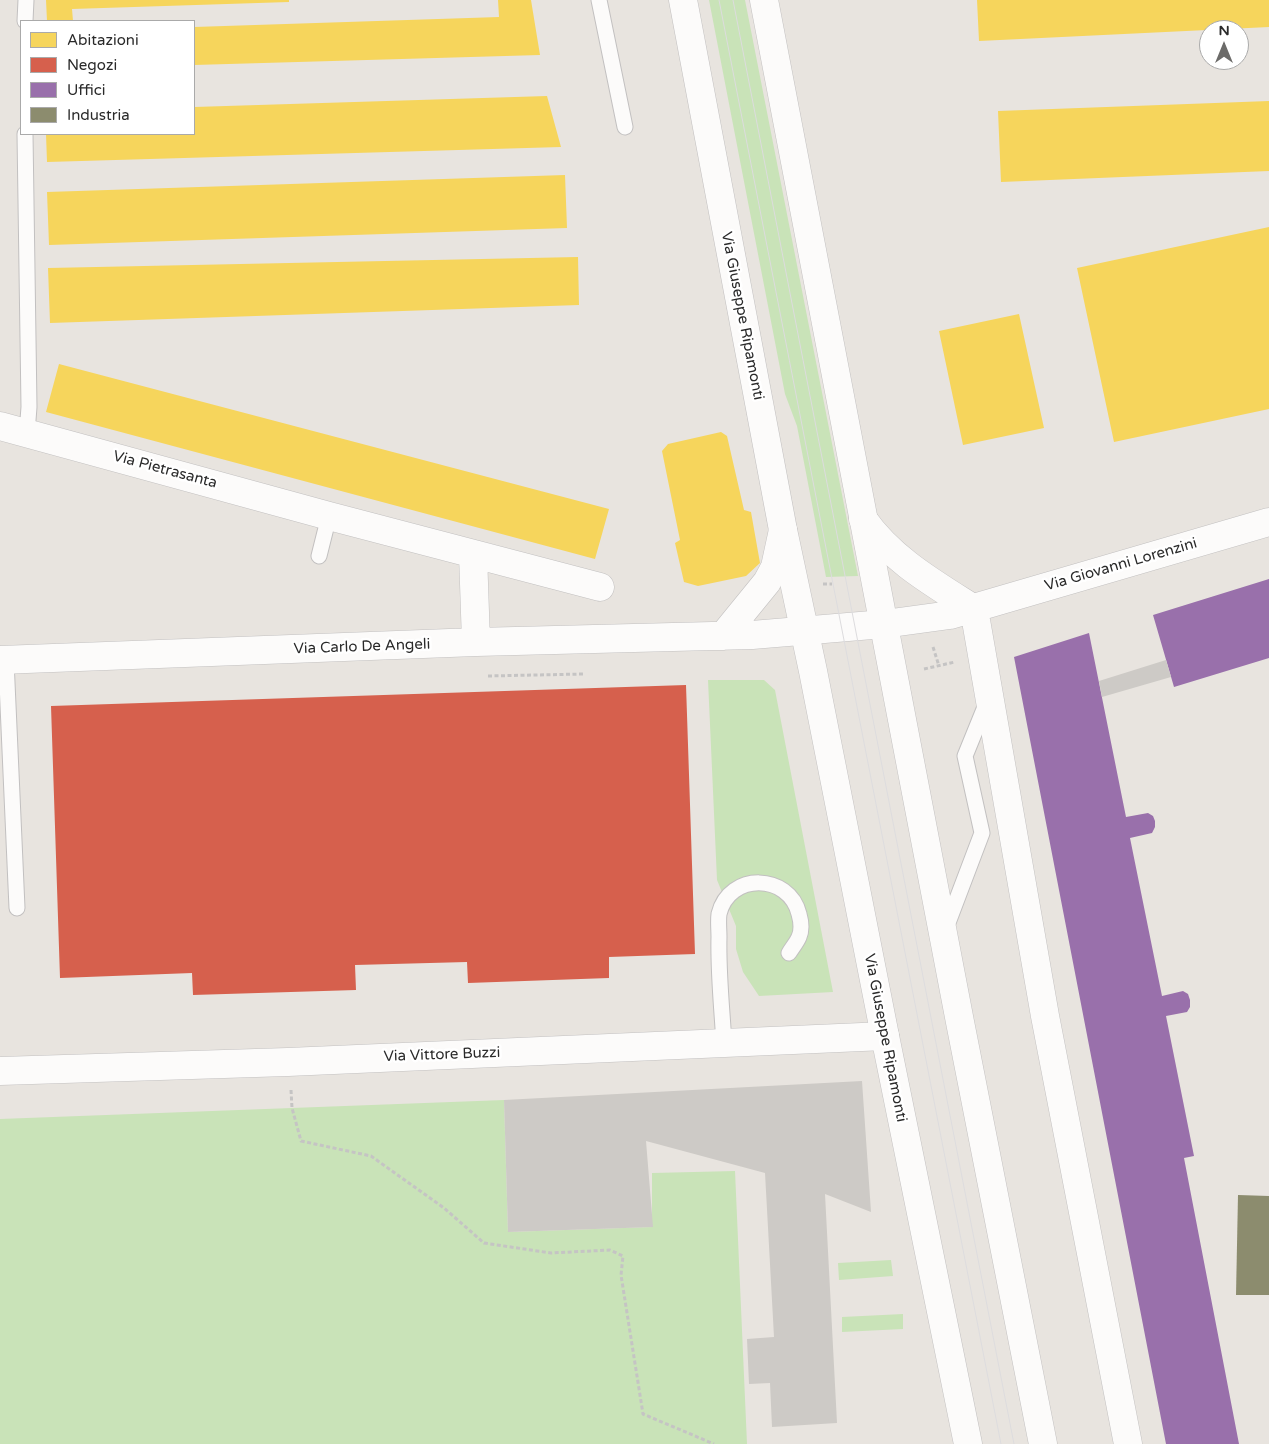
<!DOCTYPE html>
<html>
<head>
<meta charset="utf-8">
<style>
  body { margin:0 }
  #map { position:relative; width:1269px; height:1444px; overflow:hidden; background:#e8e4df; font-family:"Varela Round",sans-serif }
  canvas { display:block }
  .legend { position:absolute; left:20px; top:20px; width:175px; height:115px; box-sizing:border-box; background:#fff; border:1px solid #aaa; margin:0; padding:6px 9px; list-style:none; font-size:15px; color:#2a2a2a }
  .legend li { display:flex; align-items:center; gap:10px; height:25px }
  .legend b { width:25px; border:1px solid #aaa }
  .north { position:absolute; left:1199px; top:20px; width:50px; height:50px; box-sizing:border-box; background:#fff; border:1px solid #aaa; border-radius:50%; rotate:0deg; font-size:14px; font-weight:700; line-height:20px; text-align:center; color:#2a2a2a }
  .north::after { content:''; display:block; margin:auto; width:18px; height:22px; background:#6c6b69; clip-path:polygon(50% 0,100% 100%,50% 72%,0 100%) }
</style>
</head>
<body>
<div id="map">
<canvas width="1269" height="1444"></canvas>
<ul class="legend">
<li><b style="height:14px;background:#f6d55c"></b>Abitazioni</li>
<li><b style="height:14px;background:#d6604d"></b>Negozi</li>
<li><b style="height:14px;background:#9970ab"></b>Uffici</li>
<li><b style="height:14px;background:#8c8c6e"></b>Industria</li>
</ul>
<div class="north">N</div>
</div>
<script>
const c = document.querySelector('canvas').getContext('2d');
c.lineJoin = 'round';
function fill(path, color) {
  c.fillStyle = color;
  c.fill(path, 'evenodd');
}
function stroke(path, color, width, dash) {
  c.strokeStyle = color;
  c.lineWidth = width;
  c.lineCap = dash ? 'butt' : 'round';
  c.setLineDash(dash || []);
  c.stroke(path);
}
function label(font, color, halo, rows, align = 'center') {
  c.font = font + ' "Varela Round",sans-serif';
  c.lineWidth = 5;
  c.setLineDash([]);
  c.textBaseline = 'middle';
  c.strokeStyle = halo;
  c.fillStyle = color;
  for (const [text, x, y, turn = 0] of rows) {
    c.save();
    c.translate(x, y);
    c.rotate((+turn || 0) * Math.PI / 180);
    c.textAlign = isNaN(turn) ? turn : align;
    if (halo) c.strokeText(text, 0, 0);
    c.fillText(text, 0, 0);
    c.restore();
  }
}
fill(new Path2D(`
  M709,0H745L858,576L826,577L797,426L785,394Z
  M708,680H764L775,690L833,992L759,996L743,972L736,949V926L717,880Z
  M504,1100L508,1232L652,1227V1173L735,1171L747,1444H0V1119Z
  M891,1260L893,1276L839,1280L838,1263Z
  M903,1314V1329L842,1332V1317Z`), '#c9e3b8');
fill(new Path2D(`
  M46,0H289V2L72,9L73,21H47Z
  M498,0H531L540,55L194,65V27L499,17Z
  M977,0H1269V27L979,41Z
  M547,96L561,147L47,162L46,134H194V107Z
  M1269,101V171L1001,182L998,111Z
  M565,175L567,228L49,245L47,192Z
  M1269,227V409L1114,442L1077,268Z
  M578,257L579,305L50,323L48,268Z
  M1019,314L1044,428L963,445L939,331Z
  M59,364L609,509L595,559L46,412Z
  M721,432L727,436L744,510L751,512L760,563L746,576L698,586L684,582L675,543L680,540L662,451L668,444Z`), '#f6d55c');
fill(new Path2D(`
  M686,685L695,954L609,957V978L468,983L467,962L355,965L356,990L193,995L192,973L60,978L51,706Z`), '#d6604d');
fill(new Path2D(`
  M1269,579V658L1174,687L1153,615Z
  M1089,633L1126,817L1148,813L1153,816L1155,821V827L1152,833L1130,838L1162,996L1183,991L1188,994L1190,1000V1007L1187,1012L1166,1016L1194,1156L1184,1158L1239,1444H1166L1014,657Z`), '#9970ab');
fill(new Path2D(`
  M1238,1195L1269,1196V1295H1236Z`), '#8c8c6e');
fill(new Path2D(`
  M1166,660L1171,677L1102,697L1099,681Z
  M862,1081L871,1212L825,1194L837,1423L772,1427L770,1383L749,1384L747,1339L774,1337L765,1173L646,1141L653,1227L508,1232L504,1100Z`), '#cdcac6');
const lane = new Path2D(`
  M599,0L625,127
  M25,21L26,0
  M25,134L29,407L27,433
  M319,556L329,516
  M6,660L17,908
  M946,928L982,833L965,756L987,702
  M724,1044C722,1008 718,973 719,937C719,930 718,921 719,914C729,872 789,873 799,914C801,921 802,930 799,937C797,942 792,948 789,953`);
const street = new Path2D(`
  M0,426L329,516L600,587
  M863,519C891,559 933,583 974,609
  M473,554L476,642
  M974,609L1045,1016L1128,1444
  M723,636L767,582L775,567L783,530
  M0,660L476,642L752,635L884,624L950,615L1269,522
  M0,1071L288,1062L885,1036`);
const secondary = new Path2D(`
  M683,0L783,530L813,671L885,1036L968,1444
  M764,0L960,1022L1043,1444`);
stroke(lane, '#c2c0c0', 17);
stroke(street, '#c2c0c0', 29);
stroke(secondary, '#c2c0c0', 29);
stroke(new Path2D(`
  M823,584H832
  M933,647L939,666
  M924,669L955,662
  M488,676L583,674
  M291,1090L292,1108L301,1141L371,1156L444,1208L484,1243L551,1253L610,1250L623,1256L621,1275L643,1414L714,1444`), '#c5c4c4', 3, [4, 2.5]);
stroke(lane, '#fcfbfa', 15);
stroke(street, '#fcfbfa', 28);
stroke(secondary, '#fcfbfa', 28);
stroke(new Path2D(`
  M719,0L1001,1444
  M733,0L1014,1444`), '#dddcde', 1);
label('15px', '#2a2a2a', '#fff', [
  ["Via Giuseppe Ripamonti",742,316,79],
  ["Via Pietrasanta",165,470,15],
  ["Via Giovanni Lorenzini",1121,565,-16],
  ["Via Carlo De Angeli",362,647,-2],
  ["Via Giuseppe Ripamonti",885,1038,79],
  ["Via Vittore Buzzi",442,1055,-2]
]);
</script>
</body>
</html>
